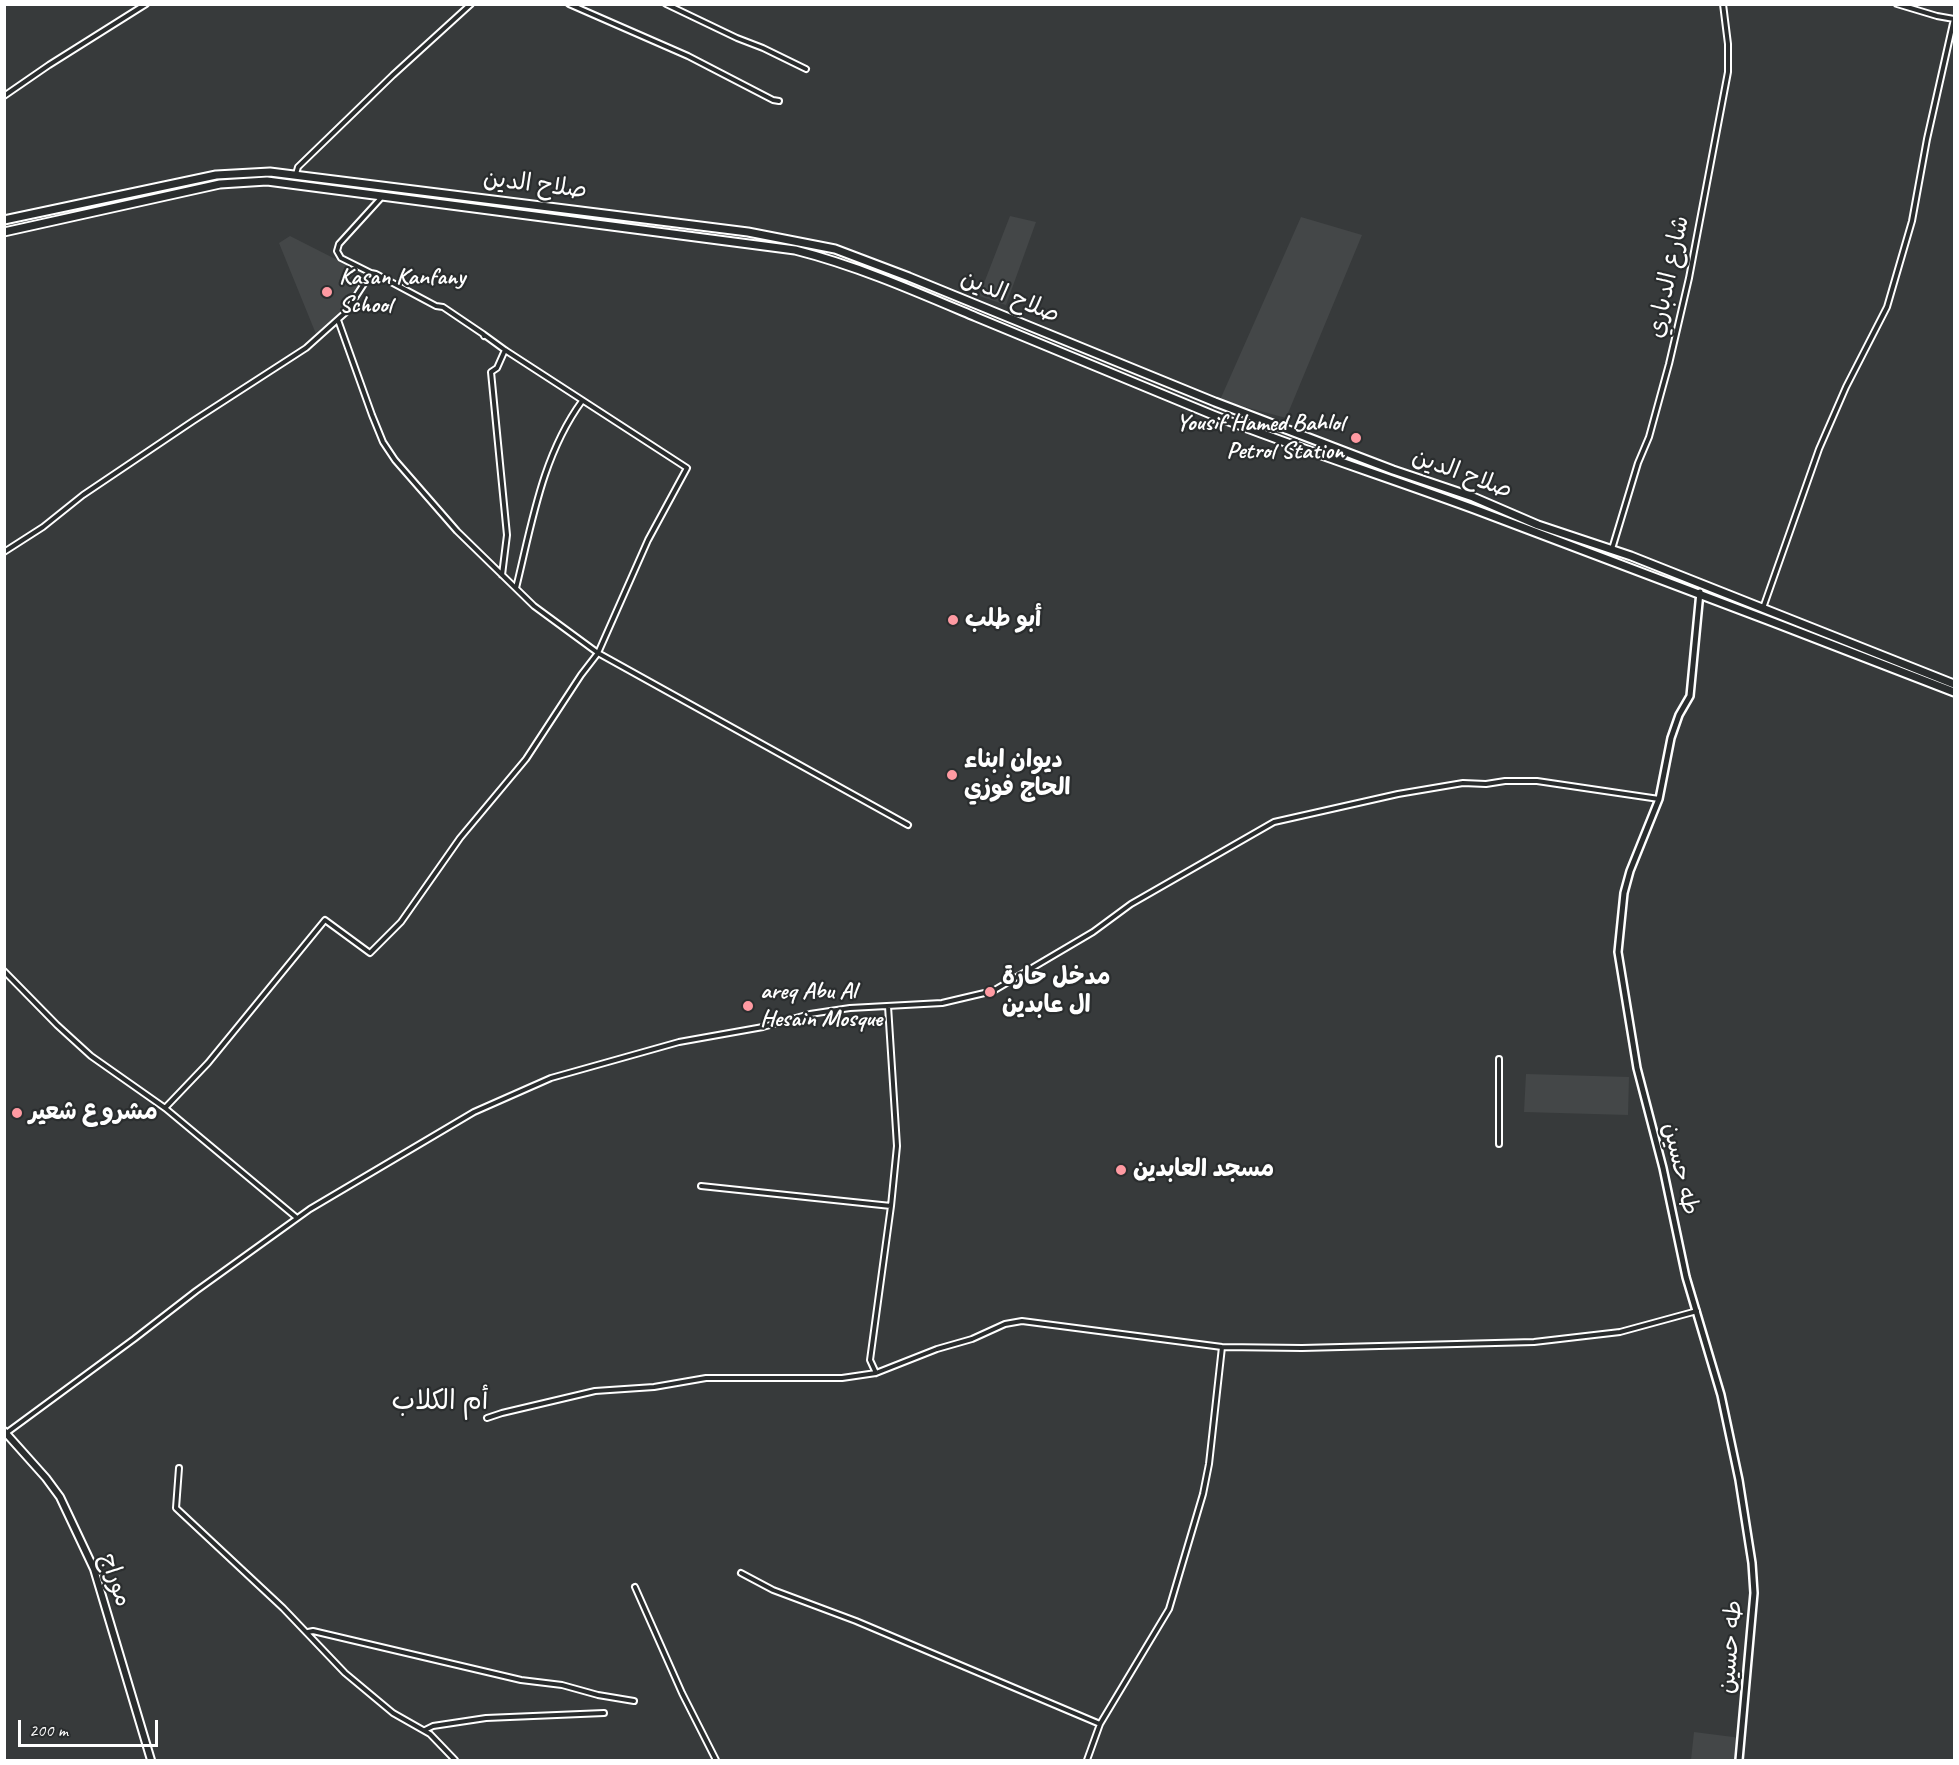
<!DOCTYPE html>
<html>
<head>
<meta charset="utf-8">
<style>
  body { margin:0 }
  #map { position:relative; width:1959px; height:1765px; overflow:hidden; background:#373a3b; font-family:Caveat,sans-serif }
  canvas { display:block }
  .frame { position:absolute; inset:0; border:6px solid #fff; pointer-events:none }
  .scale { position:absolute; left:18px; top:1720px; width:140px; height:27px; box-sizing:border-box; border:3px solid #fff; border-top:0; padding-left:8px; font-size:18px; line-height:21px; white-space:nowrap; color:#fff; -webkit-text-stroke:4px #2a2d2e; paint-order:stroke }
</style>
</head>
<body>
<div id="map">
<canvas width="1959" height="1765"></canvas>
<div class="frame"></div>
<div class="scale">200 m</div>
</div>
<script>
const c = document.querySelector('canvas').getContext('2d');
c.lineJoin = 'round';
function fill(path, color) {
  c.fillStyle = color;
  c.fill(path, 'evenodd');
}
function stroke(path, color, width, dash) {
  c.strokeStyle = color;
  c.lineWidth = width;
  c.lineCap = dash ? 'butt' : 'round';
  c.setLineDash(dash || []);
  c.stroke(path);
}
function label(font, color, halo, rows, align = 'center') {
  c.font = font + ' Caveat,"Playpen Sans Arabic",sans-serif';
  c.lineWidth = 4.5;
  c.setLineDash([]);
  c.textBaseline = 'middle';
  c.strokeStyle = halo;
  c.fillStyle = color;
  for (const [text, x, y, turn = 0] of rows) {
    c.save();
    c.translate(x, y);
    c.rotate((+turn || 0) * Math.PI / 180);
    c.textAlign = isNaN(turn) ? turn : align;
    if (halo) c.strokeText(text, 0, 0);
    c.fillText(text, 0, 0);
    c.restore();
  }
}
fill(new Path2D(`
  M1010,216L1036,222L1006,305L979,296Z
  M1301,217L1362,235L1286,418L1220,400Z
  M290,236L361,272L364,277L345,306H343L340,309L342,311L316,334L279,243Z
  M1526,1074L1629,1077L1628,1115L1524,1112Z
  M1694,1732L1741,1738L1738,1760H1691Z`), '#444748');
const minor = new Path2D(`
  M569,4L688,56L773,100L779,101
  M666,4L737,38L763,48L806,69
  M1897,4L1937,16L1954,19
  M4,96L49,65L146,4
  M296,174L298,167L393,75L471,4
  M371,273L376,274L436,306L443,307L483,334L484,336
  M338,320L372,415L383,442L395,460L457,531L534,606L598,653L908,825
  M1612,549L1638,463L1649,437L1669,364L1689,278L1728,72V44L1723,4
  M4,552L43,527L83,495L193,421L306,348L345,313L371,273L341,258L337,251L339,244L380,199
  M502,575L507,535L491,372L497,368L505,350
  M516,588C532,523 542,456 582,401
  M1763,608L1819,449L1846,387L1887,307L1912,221L1927,139L1954,19
  M4,971L57,1025L91,1056L165,1108L297,1218
  M165,1108L208,1063L325,920L370,953L401,922L460,838L526,759L581,675L598,653L648,540L687,468L505,350L483,334
  M1499,1144V1059
  M701,1186L891,1206
  M876,1373L870,1360L891,1206L897,1146L888,1006
  M487,1418L502,1413L595,1391L654,1387L706,1378H842L876,1373L937,1349L972,1339L1005,1324L1022,1321L1222,1347L1302,1348L1534,1342L1620,1332L1697,1311
  M5,1434L134,1339L196,1291L310,1209L474,1112L551,1078L679,1042L763,1027L810,1014L850,1008L942,1003L993,991L1093,932L1131,904L1274,822L1398,794L1463,783L1486,784L1505,781H1537L1659,799
  M179,1468L176,1508L283,1608L345,1673L393,1713L430,1734L455,1760
  M741,1573L773,1590L856,1621L1100,1724
  M635,1587L682,1693L716,1760
  M308,1632L313,1631L521,1680L562,1685L598,1695L634,1701
  M425,1730L433,1726L486,1718L604,1713
  M1087,1760L1100,1724L1169,1609L1203,1494L1209,1464L1222,1347`);
const tertiary = new Path2D(`
  M1700,592L1690,696L1679,715L1671,738L1659,799L1630,871L1624,893L1618,952L1637,1068L1663,1168L1686,1277L1721,1395L1739,1480L1752,1563L1754,1593L1739,1760`);
const secondary = new Path2D(`
  M4,1431L46,1478L60,1497L94,1569L151,1760`);
const trunk = new Path2D(`
  M4,220L216,175L270,172L748,232L835,249L909,277L1215,402L1393,470L1473,497L1538,525L1631,556L1954,684
  M4,232L220,184L267,181L795,250C858,266 917,292 976,317C1055,350 1134,383 1213,415C1302,450 1393,479 1482,512C1640,571 1797,631 1954,692`);
stroke(minor, '#fff', 8);
stroke(tertiary, '#fff', 10);
stroke(secondary, '#fff', 10);
stroke(trunk, '#fff', 11);
stroke(minor, '#2a2d2e', 4);
stroke(tertiary, '#2a2d2e', 5);
stroke(secondary, '#2a2d2e', 6);
stroke(trunk, '#2a2d2e', 7);
for (const [x, y, r, color] of [
  [327,292,6,"#ff9aa2"],
  [1356,438,6,"#ff9aa2"],
  [953,620,6,"#ff9aa2"],
  [952,775,6,"#ff9aa2"],
  [990,992,6,"#ff9aa2"],
  [748,1006,6,"#ff9aa2"],
  [17,1113,6,"#ff9aa2"],
  [1121,1170,6,"#ff9aa2"]
]) {
  const dot = new Path2D();
  dot.arc(x, y, r, 0, 2 * Math.PI);
  c.fillStyle = color;
  c.fill(dot);
  stroke(dot, '#2a2d2e', 2);
}
label('24px', '#fff', '#2a2d2e', [
  ["صلاح الدين",535,185,7],
  ["شارع الدباري",1669,277,-78],
  ["صلاح الدين",1010,297,22],
  ["صلاح الدين",1462,474,20],
  ["طه حسين",1680,1169,77],
  ["موراج",115,1580,71],
  ["طه حسين",1731,1647,-85]
]);
label('bold 24px', '#fff', '#2a2d2e', [
  ["Kasan Kanfany",339,278],
  ["School",339,306],
  ["Yousif Hamed Bahlol",1344,424,"right"],
  ["Petrol Station",1344,452,"right"],
  ["أبو طلب",965,620],
  ["ديوان ابناء",964,761],
  ["الحاج فوزي",964,789],
  ["مدخل حارة",1002,978],
  ["ال عابدين",1002,1006],
  ["areq Abu Al",760,992],
  ["Hesain Mosque",760,1020],
  ["مشروع شعير",29,1113],
  ["مسجد العابدين",1133,1170]
], 'left');
label('27px', '#fff', '#2a2d2e', [
  ["أم الكلاب",440,1402]
]);
</script>
</body>
</html>
